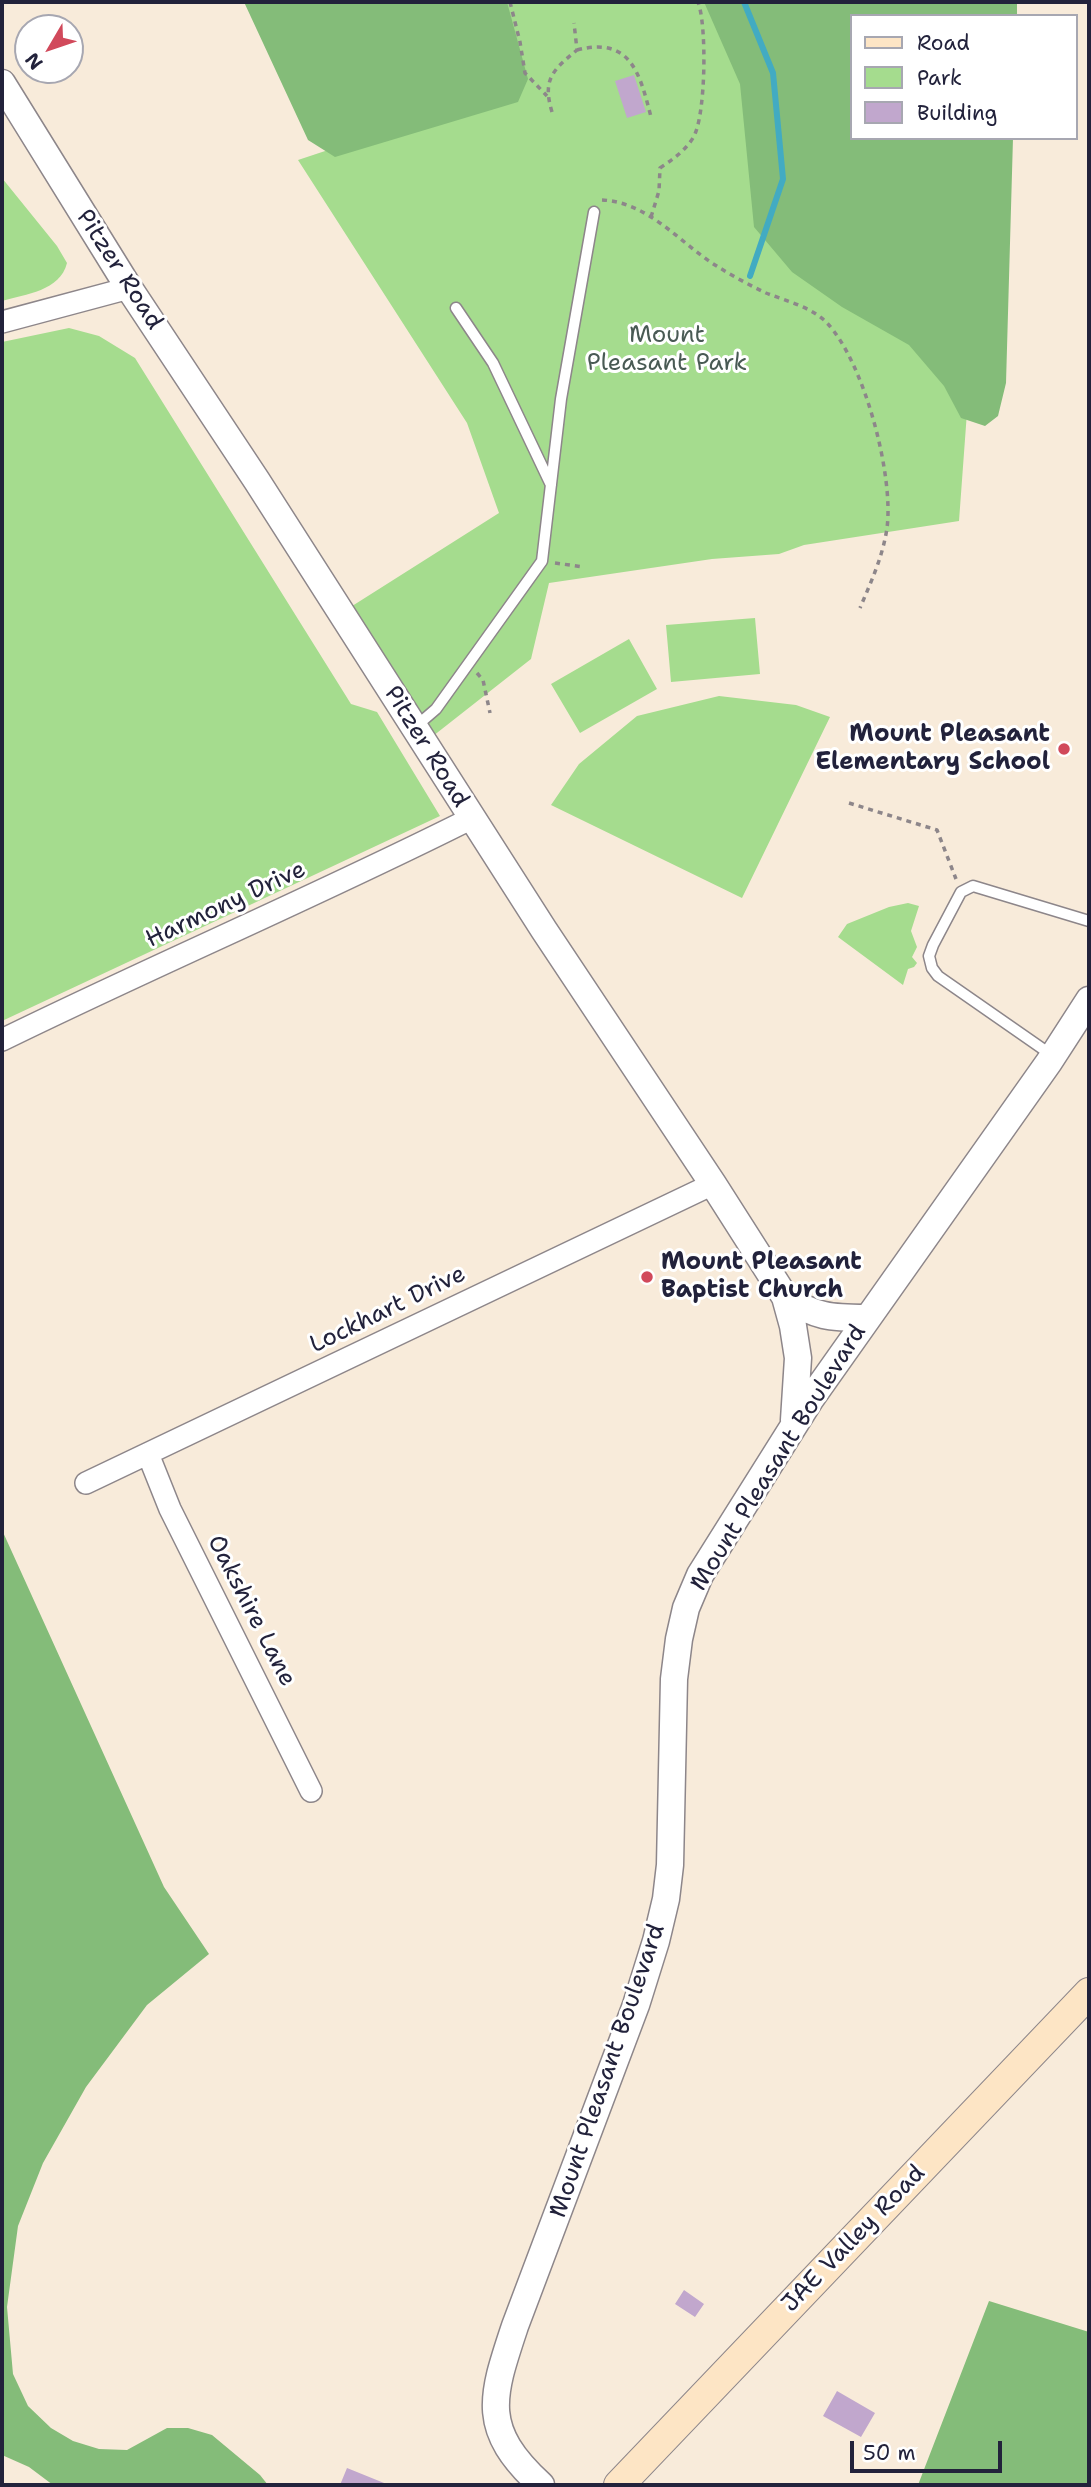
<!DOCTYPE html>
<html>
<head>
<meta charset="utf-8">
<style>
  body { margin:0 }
  #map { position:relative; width:1091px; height:2487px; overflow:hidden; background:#f8ebda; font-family:"Shantell Sans",sans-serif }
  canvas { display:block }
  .frame { position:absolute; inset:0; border:4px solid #22223b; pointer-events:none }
  .legend { position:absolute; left:850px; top:14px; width:228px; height:126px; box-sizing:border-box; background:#fff; border:2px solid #a7a7b1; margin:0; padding:9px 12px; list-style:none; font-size:21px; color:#22223b }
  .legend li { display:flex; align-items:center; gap:14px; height:35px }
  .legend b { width:35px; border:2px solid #a7a7b1 }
  .north { position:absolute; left:14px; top:14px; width:70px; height:70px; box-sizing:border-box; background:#fff; border:2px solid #a7a7b1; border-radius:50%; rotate:231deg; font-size:19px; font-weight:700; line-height:28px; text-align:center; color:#22223b }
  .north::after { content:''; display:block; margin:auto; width:24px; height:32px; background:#d1495b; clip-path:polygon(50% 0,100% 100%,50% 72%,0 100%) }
  .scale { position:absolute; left:850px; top:2441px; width:152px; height:32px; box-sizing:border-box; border:4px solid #22223b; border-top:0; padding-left:9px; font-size:21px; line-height:24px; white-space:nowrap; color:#22223b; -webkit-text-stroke:5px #fff; paint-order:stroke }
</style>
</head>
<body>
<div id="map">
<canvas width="1091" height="2487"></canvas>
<div class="frame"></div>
<ul class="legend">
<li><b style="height:9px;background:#fde5c5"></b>Road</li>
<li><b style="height:19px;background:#a5dc8e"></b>Park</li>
<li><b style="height:19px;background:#c1a7cd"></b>Building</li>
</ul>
<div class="north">N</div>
<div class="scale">50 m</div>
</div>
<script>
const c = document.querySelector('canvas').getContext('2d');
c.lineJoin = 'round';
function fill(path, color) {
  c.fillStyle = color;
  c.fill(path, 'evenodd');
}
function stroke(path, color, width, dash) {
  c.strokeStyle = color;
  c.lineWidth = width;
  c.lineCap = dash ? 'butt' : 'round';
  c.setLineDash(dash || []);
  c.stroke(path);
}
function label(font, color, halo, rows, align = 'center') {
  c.font = font + ' "Shantell Sans",sans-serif';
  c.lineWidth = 6;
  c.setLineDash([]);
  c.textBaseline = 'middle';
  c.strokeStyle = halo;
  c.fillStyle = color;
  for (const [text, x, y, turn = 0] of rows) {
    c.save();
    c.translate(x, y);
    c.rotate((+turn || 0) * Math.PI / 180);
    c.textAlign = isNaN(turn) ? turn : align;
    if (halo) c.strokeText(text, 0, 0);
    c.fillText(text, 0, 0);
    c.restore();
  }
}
fill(new Path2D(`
  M483,2H716L803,186L986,153L959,521L804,545L779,554L712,559L549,583L531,659L433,736L349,608L499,513L467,423L298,160L512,89Z
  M2,178L57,246L67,263C60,291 26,294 2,301Z
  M69,328L99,336L135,358L351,704L377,712L440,816L2,1021V342Z
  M755,618L760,674L671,682L666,625Z
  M629,639L657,689L580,733L551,684Z
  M719,696L796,705L830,717L742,898L551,805L579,764L637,716Z
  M908,903L919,906L911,931L917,947L912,957L917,963L914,967L908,969L903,985L838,937L847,924L889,907Z`), '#a5dc8e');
fill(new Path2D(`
  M244,2H507L528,79L518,102L335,157L308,140Z
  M704,2H1017V16H851V138H1013L1006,383L998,416L985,426L961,418L944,386L909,345L842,307L792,272L754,227L740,84Z
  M2,1530L164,1887L209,1954L147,2005L86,2087L43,2163L18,2226L7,2307L13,2374L28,2406L51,2428L73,2441L99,2449L127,2450L167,2428H188L212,2435L260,2475L268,2485H53L29,2467L2,2455Z
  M989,2301L1089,2332V2485H918Z`), '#84bc79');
stroke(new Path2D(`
  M744,2L773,73L783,179L750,276`), '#42abc2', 6);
fill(new Path2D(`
  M634,75L646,112L627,118L615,81Z
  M684,2290L704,2304L695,2317L675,2304Z
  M837,2391L875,2413L861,2437L823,2416Z
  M347,2468L389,2485H340Z`), '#c1a7cd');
const service = new Path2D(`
  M456,308L493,363L551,485
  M414,728L436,709L542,561L561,399L594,212
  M1053,1056L938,976L932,968L929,956L933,945L961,892L973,886L1089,921`);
const minor = new Path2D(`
  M2,322L129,288
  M2,1040C157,964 317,896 472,818
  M148,1454L170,1509L311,1791
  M86,1483L713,1184`);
const tertiary = new Path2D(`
  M2,83L129,288L257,481L544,930L713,1184L785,1297L793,1326L798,1358L794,1420
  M785,1297C815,1317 831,1318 866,1318
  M541,2485C480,2429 491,2398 515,2326L636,2005L656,1941L666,1899L670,1865L674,1679L679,1639L686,1608L700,1575L810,1400L1049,1062L1089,1000`);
const secondary = new Path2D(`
  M619,2485L1089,1993`);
stroke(service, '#8d868a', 13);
stroke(minor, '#8d868a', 24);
stroke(tertiary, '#8d868a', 29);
stroke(secondary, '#8d868a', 32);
stroke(new Path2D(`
  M510,2L520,42L525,73L547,96
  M577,50C631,36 640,74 651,117
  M552,112C542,79 553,70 577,50L574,23
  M602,200C648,202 679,242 715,265C731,275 749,285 766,293C786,301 812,307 827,323C864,362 894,475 887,528C883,556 871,582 860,608
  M651,217L659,191L660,168C673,159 684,152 693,138C706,117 707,25 698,2
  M555,563L584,567
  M477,673L483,680L490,713
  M849,803L937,830L956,879`), '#8d868a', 3.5, [5, 5]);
stroke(service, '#fff', 10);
stroke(minor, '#fff', 21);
stroke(tertiary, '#fff', 26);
stroke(secondary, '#fde5c5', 30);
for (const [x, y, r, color] of [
  [1064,749,7,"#d1495b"],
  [647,1277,7,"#d1495b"]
]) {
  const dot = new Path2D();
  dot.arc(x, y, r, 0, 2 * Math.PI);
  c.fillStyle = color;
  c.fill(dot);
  stroke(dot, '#fff', 2.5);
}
label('24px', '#22223b', '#fff', [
  ["Pitzer Road",119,270,57],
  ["Pitzer Road",426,747,58],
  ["Harmony Drive",226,905,-25],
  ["Lockhart Drive",388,1310,-26],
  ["Mount Pleasant Boulevard",779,1458,-58],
  ["Oakshire Lane",251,1611,63],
  ["Mount Pleasant Boulevard",608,2071,-71],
  ["JAE Valley Road",854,2239,-46]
]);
label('24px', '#495a54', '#fff', [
  ["Mount",667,336],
  ["Pleasant Park",667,364]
]);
label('bold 24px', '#22223b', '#fff', [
  ["Mount Pleasant",1050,735],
  ["Elementary School",1050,763],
  ["Mount Pleasant",661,1263,"left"],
  ["Baptist Church",661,1291,"left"]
], 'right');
</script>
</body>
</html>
